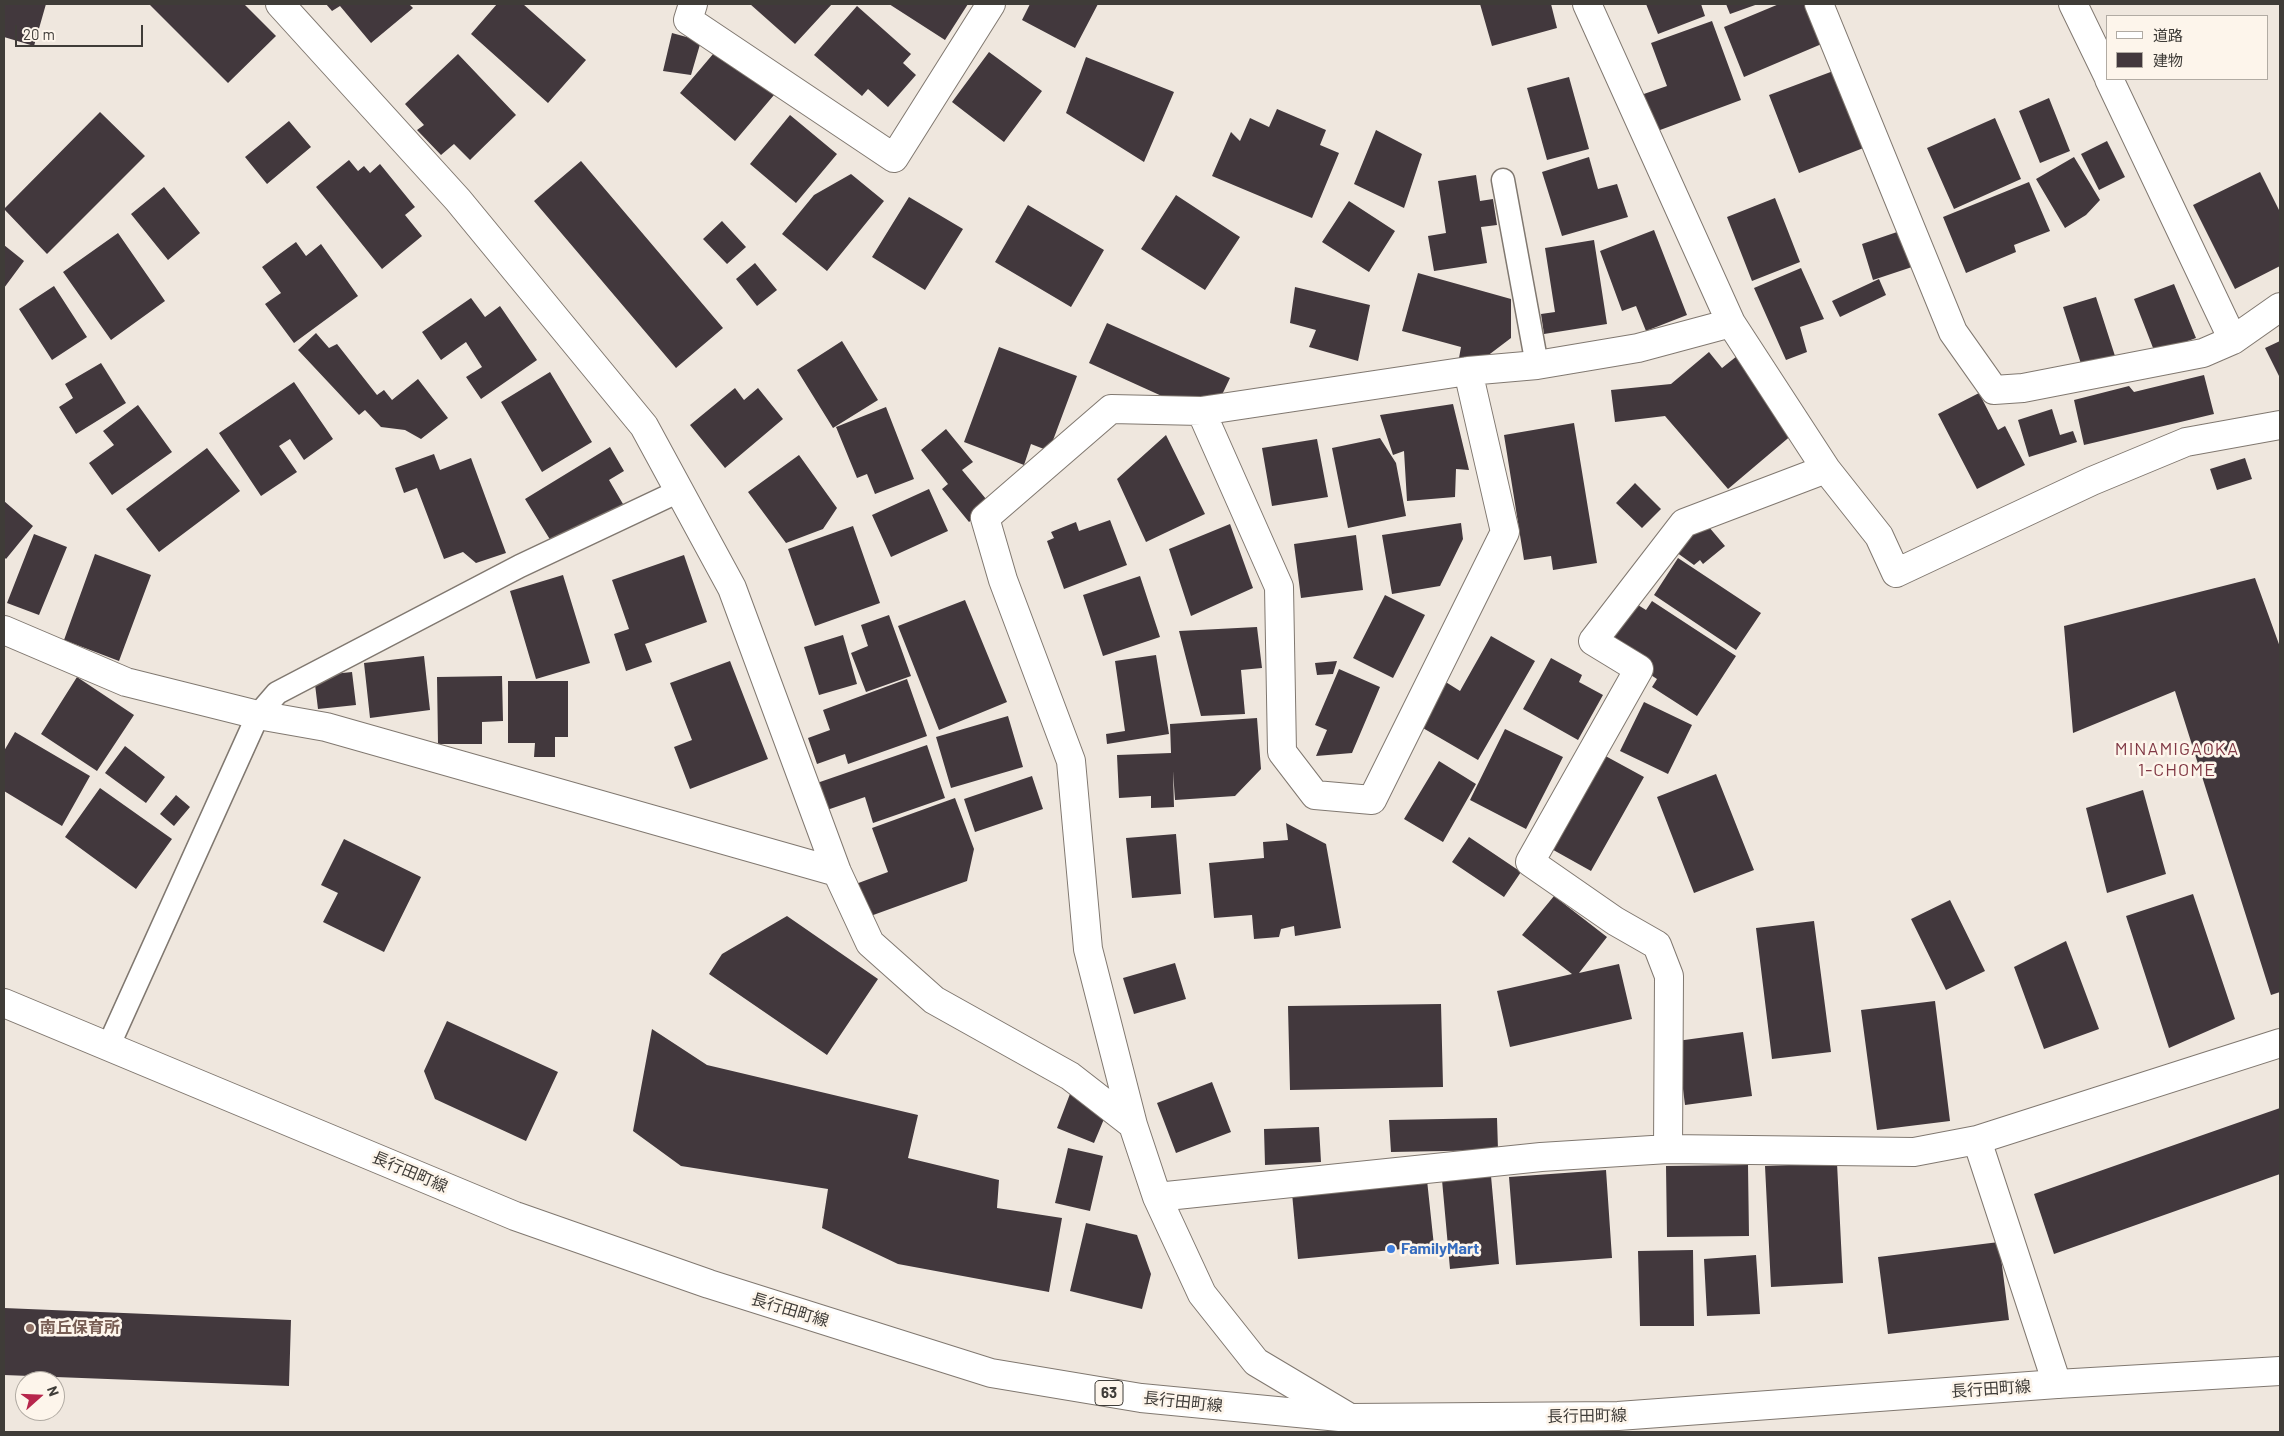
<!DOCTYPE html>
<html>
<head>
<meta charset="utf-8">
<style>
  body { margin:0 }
  #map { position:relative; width:2284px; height:1436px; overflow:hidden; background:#efe7de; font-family:Barlow,"Noto Sans JP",sans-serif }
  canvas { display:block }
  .frame { position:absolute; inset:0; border:5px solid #3f3c38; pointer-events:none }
  .legend { position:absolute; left:2106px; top:15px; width:162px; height:65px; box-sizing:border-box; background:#fdf5eb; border:1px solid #b1aba3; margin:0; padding:6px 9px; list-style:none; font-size:15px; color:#3f3c38 }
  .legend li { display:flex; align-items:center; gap:10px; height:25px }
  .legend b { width:25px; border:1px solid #b1aba3 }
  .north { position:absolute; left:15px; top:1371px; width:50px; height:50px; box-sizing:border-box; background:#fdf5eb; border:1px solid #b1aba3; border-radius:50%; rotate:70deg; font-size:14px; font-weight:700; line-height:20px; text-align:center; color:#3f3c38 }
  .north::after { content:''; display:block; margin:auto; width:18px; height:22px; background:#b7264c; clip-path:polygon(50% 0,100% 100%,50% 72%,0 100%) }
  .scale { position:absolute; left:15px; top:25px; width:128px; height:22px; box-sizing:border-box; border:2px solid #3f3c38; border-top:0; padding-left:6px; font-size:15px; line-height:18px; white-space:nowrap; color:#3f3c38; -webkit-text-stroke:4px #fdf5eb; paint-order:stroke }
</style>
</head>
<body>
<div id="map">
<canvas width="2284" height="1436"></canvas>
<div class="frame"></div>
<ul class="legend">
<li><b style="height:6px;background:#fff"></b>道路</li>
<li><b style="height:14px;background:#42383d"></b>建物</li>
</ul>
<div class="north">N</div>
<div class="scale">20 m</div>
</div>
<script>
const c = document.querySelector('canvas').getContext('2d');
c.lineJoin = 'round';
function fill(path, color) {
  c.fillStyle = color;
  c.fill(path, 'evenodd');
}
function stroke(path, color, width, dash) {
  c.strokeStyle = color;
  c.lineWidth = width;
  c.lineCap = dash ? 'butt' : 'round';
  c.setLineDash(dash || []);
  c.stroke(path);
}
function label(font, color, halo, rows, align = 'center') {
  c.font = font + ' Barlow,"Noto Sans JP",sans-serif';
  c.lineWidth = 5;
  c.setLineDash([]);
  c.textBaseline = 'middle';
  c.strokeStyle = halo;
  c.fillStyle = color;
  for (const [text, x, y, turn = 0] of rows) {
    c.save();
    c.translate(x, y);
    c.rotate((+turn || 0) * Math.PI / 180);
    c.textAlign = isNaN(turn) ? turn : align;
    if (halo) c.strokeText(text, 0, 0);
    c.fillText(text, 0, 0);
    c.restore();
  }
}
fill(new Path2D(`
  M4,4H46L34,46L4,37Z
  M149,4H244L276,36L228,83Z
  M326,4H409L413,8L371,43L340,6L332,11Z
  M497,4H523L586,60L548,103L471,34Z
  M750,4H832L795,44Z
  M889,4H968L945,40Z
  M1030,4H1098L1075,48L1022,20Z
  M1480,4H1551L1557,28L1492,46Z
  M1646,4H1701L1705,16L1658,34Z
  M1726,4H1758L1730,14Z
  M1779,4H1807L1824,43L1744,77L1724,27Z
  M857,6L911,54L903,63L916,75L888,107L868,89L862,96L814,55Z
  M1712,21L1741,100L1652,133L1638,96L1667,86L1651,43Z
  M672,33L701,41L691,75L663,71Z
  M719,47L774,95L735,141L680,93Z
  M989,52L1042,91L1004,142L952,102Z
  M458,54L516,115L470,160L454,144L441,155L417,130L424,125L405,104Z
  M1086,57L1174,92L1144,162L1066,113Z
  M1836,70L1866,147L1799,173L1769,95Z
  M1569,77L1589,149L1547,160L1527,88Z
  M2049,98L2070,151L2040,163L2019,111Z
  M1277,109L1326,130L1320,145L1339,153L1312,218L1212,176L1231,132L1240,141L1250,118L1269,127Z
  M100,112L145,156L47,254L4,209Z
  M790,115L837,154L796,203L750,164Z
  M1995,118L2021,179L1954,209L1927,148Z
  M289,121L311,147L267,184L245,157Z
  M1376,130L1422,154L1404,208L1354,184Z
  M2107,141L2125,177L2099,190L2081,154Z
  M1589,157L1598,189L1617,184L1628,217L1562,236L1542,172Z
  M2074,157L2100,200L2086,215L2065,228L2036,179Z
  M349,160L358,171L364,166L370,173L380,164L415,207L405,215L422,236L382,269L316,187Z
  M581,161L723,328L676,368L534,201Z
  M2260,172L2280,212V266L2235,289L2193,205Z
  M851,174L884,201L827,271L782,234L814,195Z
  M1476,175L1480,201L1493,199L1497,225L1481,227L1487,263L1434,271L1428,236L1446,233L1438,181Z
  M2029,182L2050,231L2014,245L2016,252L1966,273L1943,217Z
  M164,187L200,233L168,260L131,214Z
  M1176,195L1240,237L1205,290L1141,249Z
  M909,197L963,229L925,290L872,257Z
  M1775,198L1800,262L1752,281L1727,217Z
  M1349,201L1395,231L1369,272L1322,242Z
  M1028,205L1104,250L1071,307L995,262Z
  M722,221L746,247L727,264L703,239Z
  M1654,230L1687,315L1646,331L1636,306L1622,311L1600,251Z
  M1900,231L1912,267L1873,280L1862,244Z
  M118,233L165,301L111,340L63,272Z
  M1594,240L1607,324L1544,334L1541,314L1555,312L1545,248Z
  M296,242L306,256L321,244L358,296L294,343L265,304L281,293L262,267Z
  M4,245L24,261L4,288Z
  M755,263L777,290L757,306L736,279Z
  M1801,268L1824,319L1800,327L1807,352L1786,360L1754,288Z
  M1418,273L1511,299V338L1478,363L1459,358L1461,347L1402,331Z
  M1879,279L1886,295L1840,317L1832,301Z
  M2174,284L2196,338L2155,353L2134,299Z
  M54,286L87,337L52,360L19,309Z
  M1295,287L1370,305L1358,361L1309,347L1316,330L1290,323Z
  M2096,297L2115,356L2082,367L2063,307Z
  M471,298L485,317L500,306L537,360L481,399L466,377L482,367L466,342L441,360L422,332Z
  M1107,323L1230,378L1220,399L1175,402L1089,363Z
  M316,333L329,348L337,344L377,395L384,390L392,400L418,379L448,418L421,439L405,430L381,427L365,410L359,415L298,350Z
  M842,341L878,400L833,428L797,370Z
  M2280,341V378L2265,348Z
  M999,347L1077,376L1049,451L1031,444L1024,465L964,442Z
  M1709,352L1722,368L1737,356L1793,434L1728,489L1665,416L1615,422L1611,390L1671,384Z
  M101,363L126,403L76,434L59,407L73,398L65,384Z
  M550,372L592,442L542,472L501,402Z
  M2204,375L2214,414L2084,445L2074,400L2129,386L2134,392Z
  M294,382L333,439L304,460L290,439L279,446L297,472L261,496L219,433Z
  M735,388L744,400L758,388L783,419L725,468L690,425Z
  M1979,393L1998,430L2005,426L2025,465L1977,489L1938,414Z
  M1453,404L1469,470L1456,469L1455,497L1407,501L1404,451L1393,455L1380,415Z
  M138,405L172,452L112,495L89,463L114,445L103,431Z
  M886,407L914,479L875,494L867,474L857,478L836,427Z
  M2052,409L2060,435L2073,431L2077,442L2029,457L2018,420Z
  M1574,423L1597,563L1553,570L1551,556L1524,560L1504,435Z
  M946,429L973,462L962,470L991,505L969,522L942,489L948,484L921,450Z
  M1166,435L1205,514L1146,542L1117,479Z
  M1380,438L1396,463L1406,516L1348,528L1332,448Z
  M1317,439L1328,497L1272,506L1262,448Z
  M610,447L624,471L609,480L623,504L554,546L525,499Z
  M207,448L240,491L159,552L126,509Z
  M434,454L440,470L471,458L506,553L476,563L463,552L444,559L417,488L404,493L395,468Z
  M799,455L837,508L823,529L786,543L748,492Z
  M2245,458L2252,479L2217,490L2210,469Z
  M1635,483L1661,509L1642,528L1616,503Z
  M929,489L948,531L891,557L872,515Z
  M4,501L33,526L6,559L4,557Z
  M1110,520L1127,565L1064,589L1047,541L1054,538L1051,532L1076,522L1079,531Z
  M1703,520L1725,546L1703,564L1700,560L1694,565L1669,547Z
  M1461,523L1463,539L1440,586L1392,594L1382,535Z
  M1230,524L1253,588L1191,616L1169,549Z
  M853,526L880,603L815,626L788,549Z
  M34,534L67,547L39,615L7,603Z
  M1356,535L1363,590L1301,598L1294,544Z
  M95,554L151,575L119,661L64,640Z
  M684,555L707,622L645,644L652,662L626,671L614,634L629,629L612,580Z
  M1678,558L1761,613L1736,650L1654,595Z
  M563,575L590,663L536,679L510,591Z
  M1140,576L1160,637L1103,656L1083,595Z
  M2255,578L2280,647V992L2271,995L2175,691L2073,733L2064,626Z
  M1385,595L1425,615L1393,678L1353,658Z
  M965,600L1007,702L939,730L898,626Z
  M1630,600L1646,610L1652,601L1736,656L1697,716L1652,687L1657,679L1603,644Z
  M889,615L911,676L866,692L851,653L868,646L861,625Z
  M1257,627L1262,668L1241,670L1245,714L1201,716L1179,631Z
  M843,635L857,684L819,695L804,647Z
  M1491,636L1535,661L1478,760L1416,724L1441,679L1460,691Z
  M1156,655L1169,734L1107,744L1106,734L1125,731L1115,661Z
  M424,656L430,710L370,718L364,663Z
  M1551,658L1582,675L1579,682L1603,695L1578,740L1523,709Z
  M730,661L768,759L690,789L674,747L692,740L670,683Z
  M1337,661L1333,674L1317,675L1315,663Z
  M1339,669L1380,687L1352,753L1316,756L1327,730L1315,725Z
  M352,672L356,705L318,709L314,676Z
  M502,676L503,721L482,722V744H438L437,677Z
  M77,677L134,715L97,771L41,734Z
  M907,679L927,736L848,764L845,754L817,764L808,738L830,730L823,710Z
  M508,681H568V737H555V757H534L535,743H508Z
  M1644,702L1692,725L1668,774L1620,751Z
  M1008,716L1023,767L951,788L936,737Z
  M1257,718L1261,769L1235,796L1175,800L1173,771L1174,807L1151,808V796L1119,798L1117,755L1171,753L1170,724Z
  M1505,729L1563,757L1526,829L1470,800Z
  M15,732L90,776L62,826L4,791V751Z
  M927,745L945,798L873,823L865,797L827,810L817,783Z
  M125,746L165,777L146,803L105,773Z
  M1600,753L1644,777L1591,871L1548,847Z
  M1439,761L1476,784L1443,842L1404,819Z
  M1716,774L1754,870L1694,893L1657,797Z
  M1032,776L1043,809L975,832L964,799Z
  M100,788L172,839L136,889L65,837Z
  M2143,790L2166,874L2107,893L2086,808Z
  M176,795L190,807L174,826L160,814Z
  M955,798L974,849L967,881L865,918L853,885L888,872L872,828Z
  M1286,823L1326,844L1341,928L1295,936L1294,926L1281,929L1279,937L1254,939L1252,915L1214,918L1209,863L1264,858L1263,842L1288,840Z
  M1176,834L1181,894L1132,898L1126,838Z
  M1469,837L1521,872L1504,897L1452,862Z
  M344,839L421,877L384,952L323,922L338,893L321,885Z
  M2193,894L2235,1019L2169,1048L2126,916Z
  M1554,896L1607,937L1579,973L1619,964L1632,1019L1510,1047L1497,991L1572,974L1522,935Z
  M1950,900L1985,971L1946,990L1911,919Z
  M787,916L878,979L827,1055L709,974L722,954Z
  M1814,921L1831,1052L1772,1059L1756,928Z
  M2066,941L2099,1029L2044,1049L2014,967Z
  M1175,963L1186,999L1134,1014L1123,978Z
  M1935,1001L1950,1121L1877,1130L1861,1010Z
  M1441,1004L1443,1087L1290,1090L1288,1006Z
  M447,1021L558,1072L526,1141L435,1099L424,1071Z
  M652,1029L707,1065L918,1115L908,1158L999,1180L997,1208L1062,1218L1049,1292L898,1264L822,1228L828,1189L681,1166L633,1131Z
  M1743,1032L1752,1096L1685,1105L1677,1041Z
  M1212,1082L1231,1132L1176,1153L1157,1103Z
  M1073,1086L1104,1119L1094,1143L1057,1128Z
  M2280,1108V1174L2054,1254L2034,1194Z
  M1497,1118L1498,1150L1391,1152L1389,1120Z
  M1319,1127L1321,1162L1265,1165L1264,1129Z
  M1068,1148L1103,1156L1090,1211L1055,1203Z
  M1837,1163L1843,1283L1771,1287L1765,1166Z
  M1748,1165L1749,1236L1667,1237L1666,1166Z
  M1606,1170L1612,1258L1516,1265L1509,1177Z
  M1491,1176L1499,1264L1450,1269L1442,1180Z
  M1427,1180L1434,1246L1298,1259L1292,1193Z
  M1086,1223L1137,1235L1151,1274L1142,1309L1070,1291Z
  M1999,1242L2009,1320L1888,1334L1878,1257Z
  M1693,1250L1694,1326H1640L1638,1251Z
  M1756,1255L1760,1314L1707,1316L1704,1259Z
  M4,1308L291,1320L289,1386L4,1375Z`), '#42383d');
const service = new Path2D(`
  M1503,180L1537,365
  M108,1047L258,715L277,693L520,566L679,491`);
const minor = new Path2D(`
  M280,4L458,200L644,426L732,588L837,872L870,943L934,1000L1070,1076L1133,1125L1157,1197L1202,1294L1256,1362L1350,1418
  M693,4L688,20L894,158L991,4
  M1587,4L1731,323L1826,469L1879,536L1896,573L2092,481L2186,442L2280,425
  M1819,4L1953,332L1994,390L2023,388L2203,353L2233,340L2280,307
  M2073,4L2108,76
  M2109,79L2233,340
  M1201,411L1279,587L1282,752L1315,795L1372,800L1505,532L1468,371
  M4,630L126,682L258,715L326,727L837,872
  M1133,1125L1088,949L1071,761L1003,580L985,518L1111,409L1201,411L1468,371L1537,365L1638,348L1731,323
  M1977,1140L2057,1384
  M1668,1149L1669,976L1657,945L1615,921L1530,862L1639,669L1593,641L1684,523L1826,469
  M1157,1197L1541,1157L1668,1149L1914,1152L1977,1140L2280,1043`);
const primary = new Path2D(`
  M4,1003L515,1216L709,1284L991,1373L1141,1398L1350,1418L1618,1416L2057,1384L2280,1371`);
stroke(service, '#807870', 25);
stroke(minor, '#807870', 30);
stroke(primary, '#807870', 30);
stroke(service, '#fff', 22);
stroke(minor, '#fff', 28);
stroke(primary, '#fff', 28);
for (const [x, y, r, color] of [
  [1391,1249,5,"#3f7fe0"],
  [30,1328,5,"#8d6e63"]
]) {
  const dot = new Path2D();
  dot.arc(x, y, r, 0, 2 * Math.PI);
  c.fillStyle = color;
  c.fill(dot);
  stroke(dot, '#fdf5eb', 2);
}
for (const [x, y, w] of [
  [1109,1393,28]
]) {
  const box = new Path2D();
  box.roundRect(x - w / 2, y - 12.5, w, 25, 4);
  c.fillStyle = '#fdf5eb';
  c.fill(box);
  stroke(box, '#3f3c38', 1);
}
label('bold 15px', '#3f3c38', null, [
  ["63",1109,1393]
]);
label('16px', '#3f3c38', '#fdf5eb', [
  ["長行田町線",410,1172,23],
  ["長行田町線",790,1310,17],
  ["長行田町線",1991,1389,-4],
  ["長行田町線",1183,1402,6],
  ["長行田町線",1587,1416,-1]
]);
label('bold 16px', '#366cbe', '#fdf5eb', [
  ["FamilyMart",1401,1249]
], 'left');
label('bold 16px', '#785e54', '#fdf5eb', [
  ["南丘保育所",40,1328]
], 'left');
c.letterSpacing = '1px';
label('18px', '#803844', '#fdf5eb', [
  ["MINAMIGAOKA",2177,749],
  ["1-CHOME",2177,770]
]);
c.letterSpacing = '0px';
</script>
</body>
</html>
